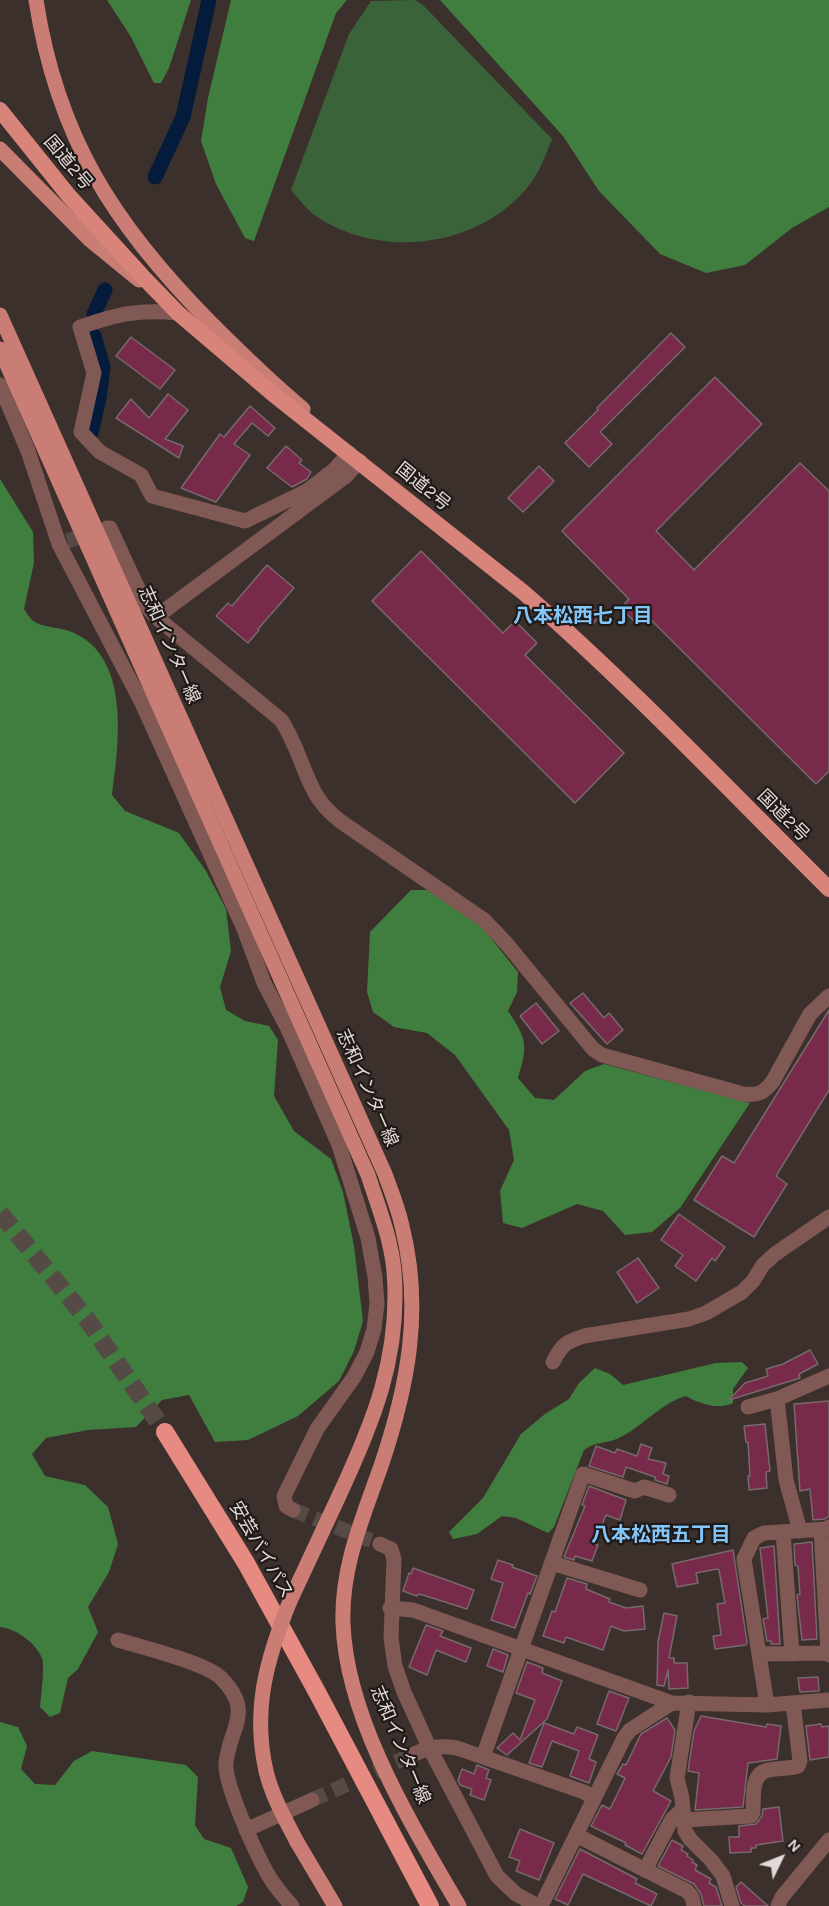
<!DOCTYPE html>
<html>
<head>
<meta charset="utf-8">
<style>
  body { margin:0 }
  #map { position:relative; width:829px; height:1906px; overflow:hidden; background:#3c302c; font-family:Karla,sans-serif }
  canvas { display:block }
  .north { position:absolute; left:751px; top:1828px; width:60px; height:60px; -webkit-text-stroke:4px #1f1917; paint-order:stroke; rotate:47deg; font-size:16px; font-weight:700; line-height:24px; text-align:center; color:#e2dad8 }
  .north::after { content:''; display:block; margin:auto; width:21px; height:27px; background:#e2dad8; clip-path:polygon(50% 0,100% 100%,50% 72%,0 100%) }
</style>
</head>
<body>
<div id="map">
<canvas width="829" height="1906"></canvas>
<div class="north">N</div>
</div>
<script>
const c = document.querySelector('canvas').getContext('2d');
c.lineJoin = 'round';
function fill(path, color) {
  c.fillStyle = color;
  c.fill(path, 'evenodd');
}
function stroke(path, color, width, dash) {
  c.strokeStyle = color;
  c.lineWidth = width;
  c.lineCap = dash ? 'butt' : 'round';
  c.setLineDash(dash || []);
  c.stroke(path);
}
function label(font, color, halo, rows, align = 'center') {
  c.font = font + ' Karla,"Noto Sans JP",sans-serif';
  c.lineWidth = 4.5;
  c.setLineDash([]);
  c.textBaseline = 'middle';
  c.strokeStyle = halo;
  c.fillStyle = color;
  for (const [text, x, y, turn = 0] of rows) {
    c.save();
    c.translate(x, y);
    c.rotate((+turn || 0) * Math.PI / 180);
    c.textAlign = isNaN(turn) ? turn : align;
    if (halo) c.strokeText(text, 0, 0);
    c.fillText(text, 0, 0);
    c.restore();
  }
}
fill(new Path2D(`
  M415,0L423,5L552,139C545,157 539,174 527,188C476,249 377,260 313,214C305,207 298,198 291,190L349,34L371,1Z`), '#3a6339');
fill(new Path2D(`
  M107,0H191L169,68L161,83H154L131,37Z
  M231,0H347L336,13L254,241L245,238L216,184L201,141L208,98Z
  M440,0H829V207L792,228L745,265L706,273L660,254L599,191L563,136Z
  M0,479L33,532L34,563L24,609C26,612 29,617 32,620C41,628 61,627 72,632C131,657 119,743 112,795L125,811L179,833L206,871L226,909L231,951L220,987L226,1010L245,1021L269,1026L278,1040L274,1096L294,1131L331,1159L343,1192L354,1246L363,1321L354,1351L339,1381L298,1416L248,1440L215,1442L189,1395L162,1400L136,1427L88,1430L46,1438L32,1454L45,1476L85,1485L108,1507L118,1544L109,1572L88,1607L98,1632L78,1669L68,1678L60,1713L50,1717L40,1707C41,1697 45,1665 42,1658C36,1643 15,1628 0,1627Z
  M411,890H427L482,927L518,972L517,992L508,1011C527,1039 528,1045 518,1078L535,1098L554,1100L585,1071L604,1064L750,1103L680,1208L652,1232L625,1235L603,1211L577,1204L522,1228L503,1223L500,1191L514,1160L509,1130L455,1055L427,1033L394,1027L373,1012L367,992L370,932Z
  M742,1362L748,1368L733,1389V1403C718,1410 700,1404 686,1396C661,1403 642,1427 619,1438C607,1444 595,1441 584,1450L554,1527L548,1533L516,1518L502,1516L477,1534L453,1539L449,1532L483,1498L521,1434L545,1414L569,1399L579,1383L595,1368L610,1374L623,1385L716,1363Z
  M0,1722L18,1727L27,1746L21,1769L35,1784L55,1785L74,1761L92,1751L186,1765L198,1777L195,1825L204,1839L231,1848L248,1887L243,1902L236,1906H0Z`), '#407e3f');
stroke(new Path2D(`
  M155,177L183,117L209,0
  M94,314L105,290
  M91,433L99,398L103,367L94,336`), '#041b3b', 15);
const building = new Path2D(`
  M671,333L685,347L600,432L612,444L589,467L565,443L598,410L597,408Z
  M131,337L175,370L160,389L116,356Z
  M715,377L762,424L656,531L694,570L800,463L829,491V771L816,784L647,616L638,625L621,608L629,599L562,531Z
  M168,394L188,410L165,439L183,446L179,458L116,418L131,399L149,418Z
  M250,406L275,428L268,436L252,423L234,444L250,455L216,502L181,488L220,434L224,437Z
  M286,446L302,460L299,463L311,472L307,479L292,487L267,468Z
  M539,466L554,481L523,512L508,498Z
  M421,551L503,633L515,621L537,643L525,655L624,753L575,803L372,601Z
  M267,565L294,588L258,629L259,630L248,643L216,616L228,603L232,606Z
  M592,608L600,616L592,625L583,617Z
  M583,993L604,1018L609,1013L623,1030L607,1044L570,1003Z
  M536,1003L559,1031L542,1044L520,1016Z
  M829,1010V1090L776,1176L787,1184L754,1237L694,1200L722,1156L734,1163Z
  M679,1214L725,1247L715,1261L712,1258L696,1281L675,1266L683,1255L661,1240Z
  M638,1258L659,1288L637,1303L617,1272Z
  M810,1350L818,1364L799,1374L800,1378L729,1400L745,1383L768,1376L766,1369L783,1364Z
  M829,1401V1516L825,1519L813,1520L810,1489L800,1491L794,1404Z
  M765,1424L770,1471L766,1472L767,1488L749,1490L748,1476H750L748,1442H746L744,1426Z
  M641,1444L652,1448L648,1459L666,1463L663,1474L669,1476L667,1484L655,1480V1477L626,1467L623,1477L589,1466L596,1446L615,1453L617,1449L637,1456Z
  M589,1486L626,1500L620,1520L606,1515L594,1544L598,1545L592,1561L575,1556L574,1560L564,1557L585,1506L582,1505Z
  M812,1542L817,1639L802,1640L797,1595L800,1594L798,1566L795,1565L794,1544Z
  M774,1546L780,1644H771V1641H767L763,1619L768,1618L760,1548Z
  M733,1550L747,1642L746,1645L715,1649L713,1636L721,1635L717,1604L725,1603L719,1570L717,1569L696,1573L698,1583L677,1587L672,1564Z
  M498,1560L513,1565L512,1567L537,1576L530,1594L528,1593L515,1628L491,1620L503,1583L491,1579Z
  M413,1568L474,1590L467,1609L423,1595L418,1594L417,1596L403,1591L409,1573L411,1574Z
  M567,1578L587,1584L586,1589L610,1599L609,1602L626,1608L643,1606L645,1629L624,1631L611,1626L603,1650L566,1637L564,1643L543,1636L552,1611L555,1612Z
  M664,1613L677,1616L669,1658H674V1663H687L688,1688L669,1689L668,1670L664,1686L657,1685L658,1642Z
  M426,1625L443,1631L440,1636L471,1648L466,1662L436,1650L427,1675L409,1667Z
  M493,1649L508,1655L503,1672L487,1666Z
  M527,1662L543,1668L542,1673L562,1681L547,1719L507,1755L497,1748L513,1733L520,1740L535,1700L516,1693Z
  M818,1677L819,1691L800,1692L798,1678Z
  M609,1691L629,1698L616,1731L597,1724Z
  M701,1716L766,1727L767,1724L781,1726L777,1759L748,1763L743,1807L695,1810L699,1773L688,1771L694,1731Z
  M667,1718L675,1730L671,1757L653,1791L671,1801L642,1854L625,1845L626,1843L591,1826L602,1805L610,1809L625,1778L617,1774L623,1764L626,1765L641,1734Z
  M544,1723L574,1734L577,1727L598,1735L589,1759L596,1762L589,1783L570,1776L579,1751L552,1741L542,1767L529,1763Z
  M821,1724L822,1727L829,1726V1757L810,1760L806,1726Z
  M477,1765L489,1770L486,1778L491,1780L484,1800L470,1795L472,1789L460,1785L458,1780L462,1769L474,1774Z
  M779,1807L783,1841L756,1845V1848H751V1852L730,1853L729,1837H739V1826L756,1824L762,1816L763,1809Z
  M520,1829L554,1843L539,1880L516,1871L520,1861L509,1857Z
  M672,1840L683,1846L681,1850L688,1854L687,1856L693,1860L692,1862L697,1865L695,1870L711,1879L709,1883L716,1887L722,1906H704L701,1894L694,1884L658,1866Z
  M580,1849L637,1879L635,1883L657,1894L651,1906L583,1874L568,1905L555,1899Z
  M741,1882L768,1906H745L741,1903L736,1887Z`);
fill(building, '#782a4a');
stroke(building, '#77696d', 1.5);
stroke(new Path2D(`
  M67,541L96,532
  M293,1510L380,1544
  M312,1800L414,1754`), '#554a46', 15, [15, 8]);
stroke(new Path2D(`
  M0,1213L86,1318L165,1432`), '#554a46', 18, [18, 9]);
stroke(new Path2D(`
  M178,313C138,309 118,314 80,327L94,373L81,432L100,452L141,475L152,496L245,521L307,491L334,470L349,453
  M0,385L28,451L59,544L141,701L244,929L264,983L288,1029L339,1145L368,1238L375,1277L377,1304L374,1329L367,1352L354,1377L317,1429L284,1496L286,1506L293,1510
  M107,528H110L146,606L156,617L281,720C296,742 302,769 315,793C321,804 330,813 340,821L484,920L506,943L593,1049L602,1055L743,1094C758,1096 764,1093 773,1081L810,1014L829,996
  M156,617L346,476L360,461
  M553,1362C562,1344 566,1342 584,1336L689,1319L706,1313L742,1292L753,1281L763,1265L775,1254L829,1217
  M777,1399L786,1480L800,1531
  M748,1407L777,1399L829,1376
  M821,1530L828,1653
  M783,1532L792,1654
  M380,1544L391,1549L394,1559L391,1638L395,1666L404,1692L429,1747L497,1876L516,1894L538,1906
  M552,1563L640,1590
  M390,1608L413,1610L672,1703
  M118,1640C141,1647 206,1663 221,1678C255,1712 229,1728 226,1763C224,1784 256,1853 267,1873C274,1885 283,1896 292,1906
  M760,1654L828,1653L829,1655
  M689,1702L677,1778L682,1798L685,1831L690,1839L711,1860L723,1876L732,1906
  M767,1705L744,1559L754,1538L764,1533L827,1529L829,1527
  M414,1754C429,1747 440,1745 457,1748L584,1792L594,1798
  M483,1757L583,1474L635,1491L644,1487L669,1495
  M684,1820L751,1816L753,1812C754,1797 750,1773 769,1770C779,1768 788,1769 798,1766L800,1761L793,1703
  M246,1830L312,1800
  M576,1835L687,1891L692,1897L694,1906
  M645,1870L672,1819L683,1809
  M541,1906L624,1738L630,1730L672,1703L767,1705L829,1700
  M778,1906L782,1897L829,1840`), '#805955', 15);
stroke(new Path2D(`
  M36,0C57,137 114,225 210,322C240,352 271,382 303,409
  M0,149L90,240L139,280
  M0,315L385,1174C391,1191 398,1208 402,1226C423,1309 408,1386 381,1466C363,1517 341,1567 343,1623C346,1719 412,1825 459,1906
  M0,349L368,1175C378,1206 391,1238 394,1271C401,1356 373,1423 338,1498C322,1532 306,1566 290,1601
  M297,1842L335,1906`), '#ca7d75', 15);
stroke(new Path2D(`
  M0,110L69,196L143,277L178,313L273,394L523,592C630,685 728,789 829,889`), '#d8847b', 16);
stroke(new Path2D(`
  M165,1432L246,1563L317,1692L430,1906`), '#e78a81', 18);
stroke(new Path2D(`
  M290,1601C267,1658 252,1709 266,1771C272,1796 285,1819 297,1842`), '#ca7d75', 15);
label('18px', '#e2dad8', '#1f1917', [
  ["国道2号",68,163,50],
  ["国道2号",423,487,39],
  ["志和インター線",169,645,66],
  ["国道2号",783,816,45],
  ["志和インター線",367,1088,66],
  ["安芸バイパス",261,1550,60],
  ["志和インター線",400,1745,67]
]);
label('bold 20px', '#83c7fa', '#1f1917', [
  ["八本松西七丁目",583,616],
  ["八本松西五丁目",661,1535]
]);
</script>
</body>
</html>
